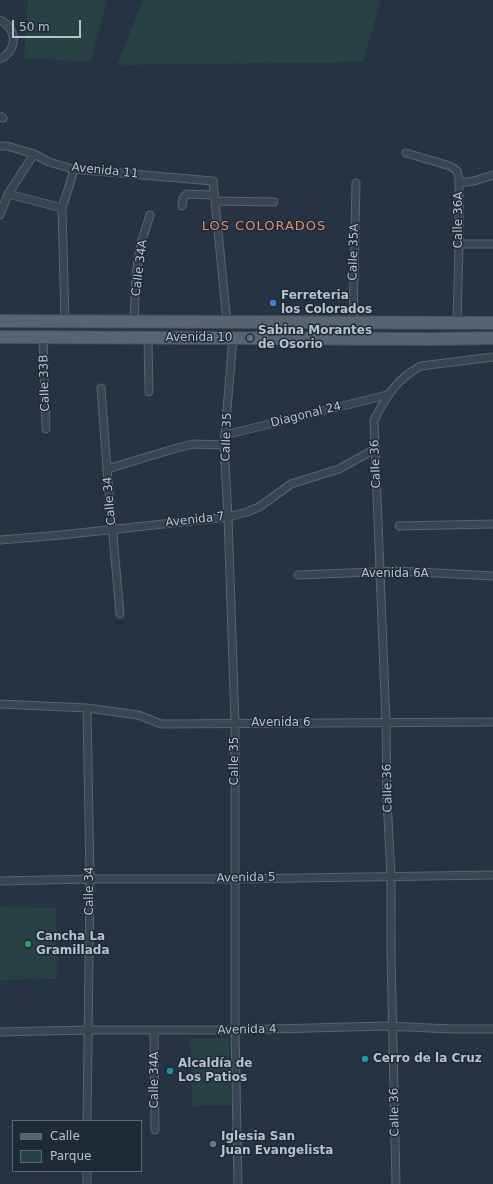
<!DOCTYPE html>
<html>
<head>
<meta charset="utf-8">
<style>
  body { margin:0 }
  #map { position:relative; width:493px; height:1184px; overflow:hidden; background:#263342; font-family:"DejaVu Sans",sans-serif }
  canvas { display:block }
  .legend { position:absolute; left:12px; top:1120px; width:130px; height:52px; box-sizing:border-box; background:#1f2a37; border:1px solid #5c6673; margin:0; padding:5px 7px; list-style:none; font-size:12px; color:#b7c0cc }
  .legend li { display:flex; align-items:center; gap:8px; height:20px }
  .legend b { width:20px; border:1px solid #5c6673 }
  .scale { position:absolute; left:12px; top:20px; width:69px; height:18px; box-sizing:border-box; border:2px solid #b7c0cc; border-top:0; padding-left:5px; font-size:12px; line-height:14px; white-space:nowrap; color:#b7c0cc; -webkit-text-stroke:3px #1f2a37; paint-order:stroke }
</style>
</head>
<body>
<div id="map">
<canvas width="493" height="1184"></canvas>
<ul class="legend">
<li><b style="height:5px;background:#586472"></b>Calle</li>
<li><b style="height:11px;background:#284143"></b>Parque</li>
</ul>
<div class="scale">50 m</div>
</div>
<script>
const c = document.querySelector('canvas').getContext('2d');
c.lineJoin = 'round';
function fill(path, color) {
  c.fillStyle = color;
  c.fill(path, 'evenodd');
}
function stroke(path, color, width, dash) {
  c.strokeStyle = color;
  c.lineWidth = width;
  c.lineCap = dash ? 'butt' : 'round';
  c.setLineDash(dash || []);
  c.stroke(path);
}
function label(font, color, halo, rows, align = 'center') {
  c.font = font + ' "DejaVu Sans",sans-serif';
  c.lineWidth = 3;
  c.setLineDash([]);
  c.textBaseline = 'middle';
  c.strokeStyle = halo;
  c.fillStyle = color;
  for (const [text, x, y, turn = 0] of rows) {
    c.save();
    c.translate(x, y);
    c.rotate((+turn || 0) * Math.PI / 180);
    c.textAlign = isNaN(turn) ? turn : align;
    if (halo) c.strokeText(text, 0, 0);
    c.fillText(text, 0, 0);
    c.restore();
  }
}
fill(new Path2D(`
  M28,0H107L91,62L24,58Z
  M143,0H381L363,62L117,65Z
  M0,907L56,908L57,979L0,980Z
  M190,1038H229L231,1105L192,1106Z`), '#284143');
const minor = new Path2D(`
  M0,20C2,21 6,23 8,26C18,38 13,53 0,59
  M0,116L3,118
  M0,146H7L34,154L49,162L73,169L213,181L227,322
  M406,153L450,166L457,171L459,178V244L457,323
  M459,183L474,181L493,175
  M8,194L62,208
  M215,201L274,202
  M182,206L183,198L187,194L214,195
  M0,215L8,194L34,154
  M459,244H493
  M65,321L62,208L72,177L73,169
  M134,321L136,274L141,243L150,215
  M353,322L356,183
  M43,338L46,429
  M148,338L149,392
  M233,338L224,445L228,517L235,723V1030L238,1184
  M101,388L107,469L120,614
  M225,435L387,395
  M107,469L170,450L193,444L224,445
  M399,526L493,524
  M0,540L61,535L228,517L247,512L259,507L291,484L339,469L375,449
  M298,575L398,571L493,576
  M0,704L87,708L138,715L161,724L493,722
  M87,708L90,879L87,1121
  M0,881L90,879H235L493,875
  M154,1031L155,1130
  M0,1032L88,1030H235L386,1026L452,1029H493
  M87,1184V1171
  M396,1184L391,952V876L387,800L386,723L374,420C387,396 396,379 421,366L493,357`);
const primary = new Path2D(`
  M0,321L493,323
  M0,337L431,339L493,338`);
stroke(minor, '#58636f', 9);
stroke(primary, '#444e5b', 14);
stroke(minor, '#3a4552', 7);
stroke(primary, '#586472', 12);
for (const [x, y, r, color] of [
  [273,303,4,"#3f7fe0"],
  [250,338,4,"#5c6f8a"],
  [28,944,4,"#2e9e5b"],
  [365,1059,4,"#0f9aa8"],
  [170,1071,4,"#0f9aa8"],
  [213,1144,4,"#6b7280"]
]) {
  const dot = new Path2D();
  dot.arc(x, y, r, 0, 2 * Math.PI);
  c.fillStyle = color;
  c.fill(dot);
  stroke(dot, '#1f2a37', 1.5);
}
label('12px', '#b7c0cc', '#1f2a37', [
  ["Avenida 11",105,171,6],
  ["Calle 36A",459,220,-90],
  ["Calle 35A",354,252,-88],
  ["Calle 34A",140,268,-83],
  ["Avenida 10",199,338],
  ["Calle 33B",45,383,-92],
  ["Diagonal 24",306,415,-14],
  ["Calle 35",227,437,-88],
  ["Calle 36",376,464,-92],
  ["Calle 34",110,501,-95],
  ["Avenida 7",195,520,-6],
  ["Avenida 6A",395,574],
  ["Avenida 6",281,723],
  ["Calle 35",235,761,-90],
  ["Calle 36",388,788,-91],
  ["Avenida 5",246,878,-1],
  ["Calle 34",90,891,-90],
  ["Avenida 4",247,1030,-1],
  ["Calle 34A",155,1080,-90],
  ["Calle 36",395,1112,-91]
]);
label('bold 12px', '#b7c0cc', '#1f2a37', [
  ["Ferreteria",281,296],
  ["los Colorados",281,310],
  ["Sabina Morantes",258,331],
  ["de Osorio",258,345],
  ["Cancha La",36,937],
  ["Gramillada",36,951],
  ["Cerro de la Cruz",373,1059],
  ["Alcaldía de",178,1064],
  ["Los Patios",178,1078],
  ["Iglesia San",221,1137],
  ["Juan Evangelista",221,1151]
], 'left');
c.letterSpacing = '1px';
label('13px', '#d99265', '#1f2a37', [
  ["LOS COLORADOS",264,227]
]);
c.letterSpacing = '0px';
</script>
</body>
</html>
